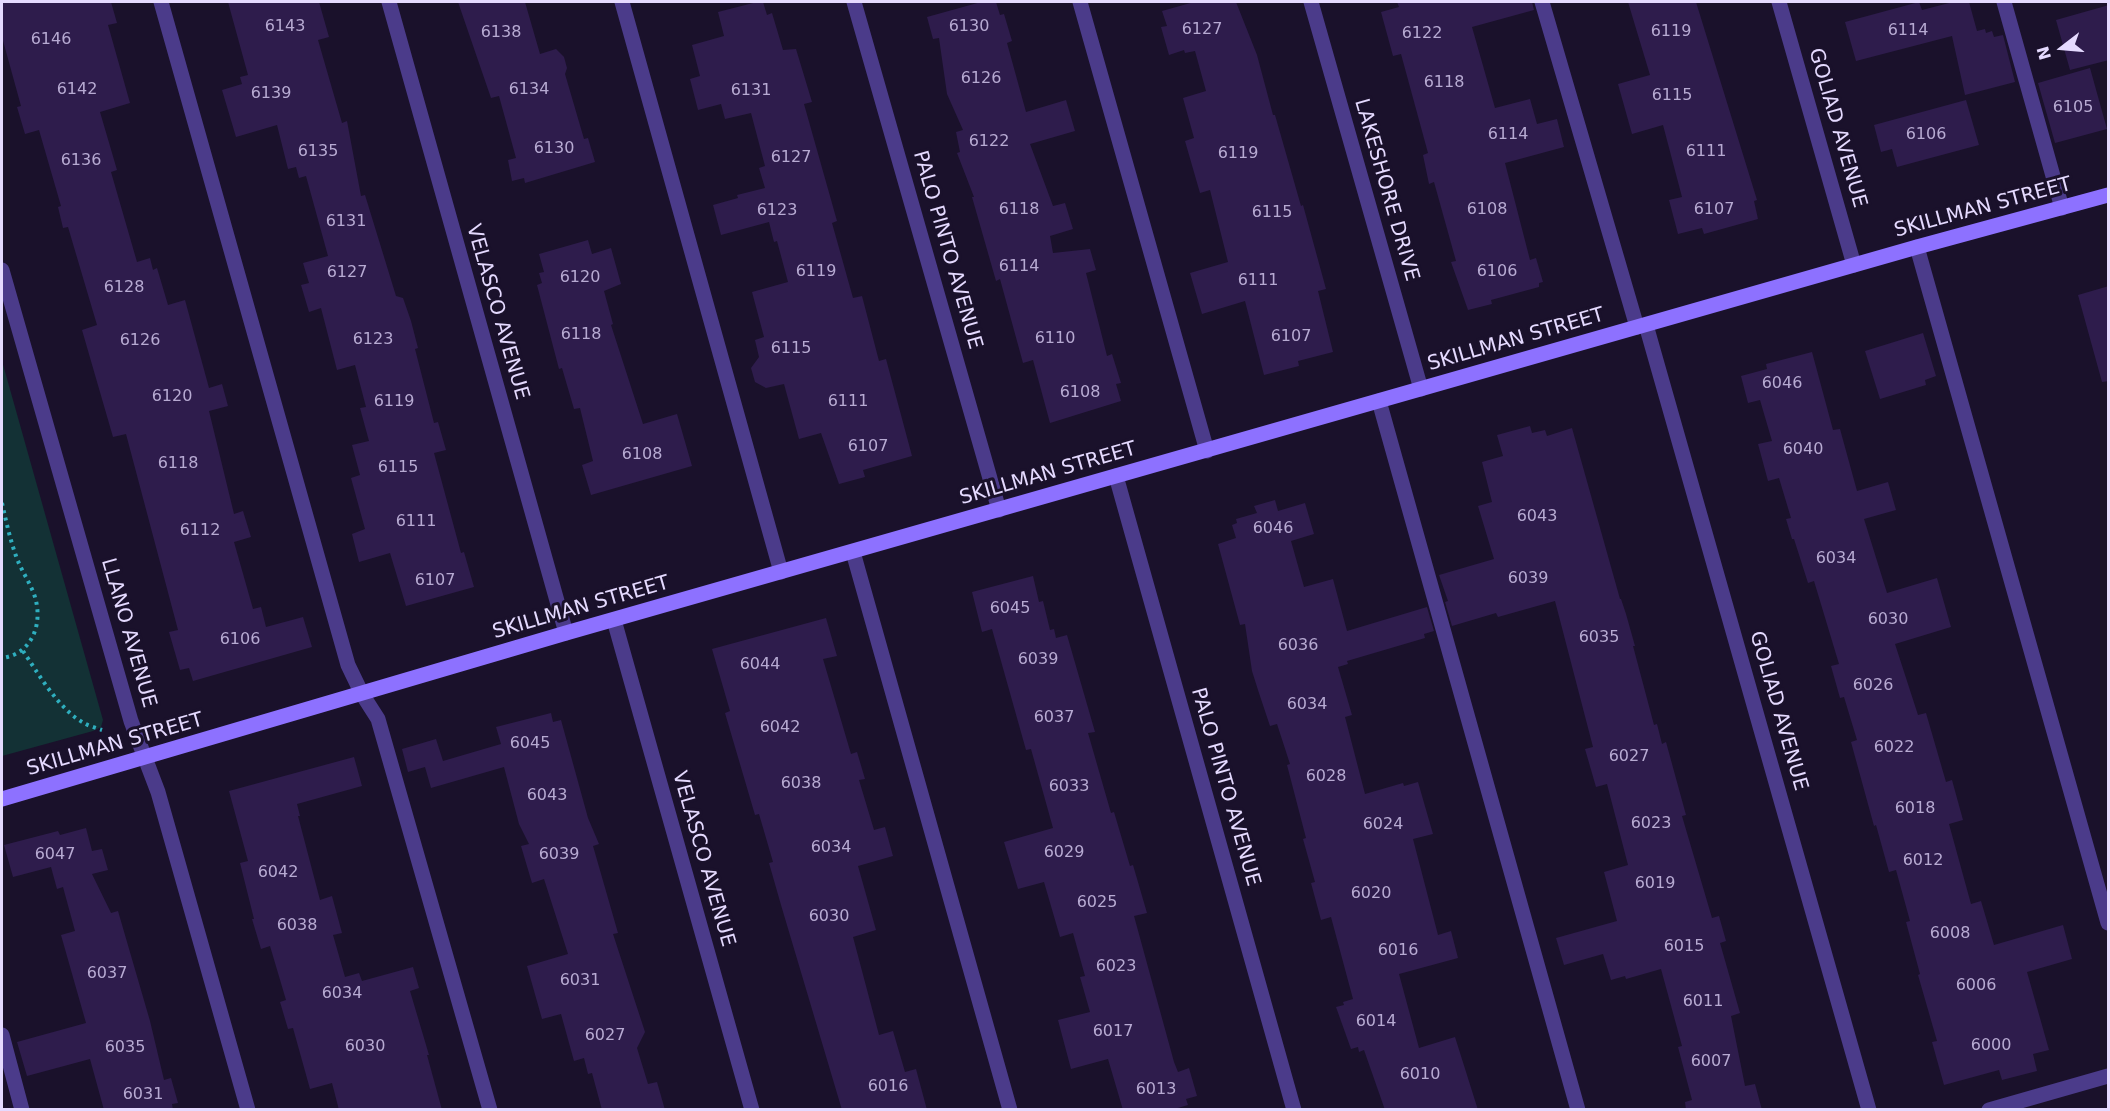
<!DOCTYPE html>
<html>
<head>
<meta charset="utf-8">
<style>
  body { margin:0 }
  #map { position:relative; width:2110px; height:1111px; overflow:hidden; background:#1a112b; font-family:"DejaVu Sans",sans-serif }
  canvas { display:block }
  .frame { position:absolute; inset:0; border:3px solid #e5daff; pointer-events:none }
  .north { position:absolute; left:2032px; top:18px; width:60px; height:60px; -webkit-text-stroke:4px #1a112b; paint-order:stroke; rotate:254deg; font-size:16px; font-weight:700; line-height:24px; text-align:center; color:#e5daff }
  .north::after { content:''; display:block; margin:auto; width:21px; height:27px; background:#e5daff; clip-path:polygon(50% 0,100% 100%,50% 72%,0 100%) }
</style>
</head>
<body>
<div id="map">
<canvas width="2110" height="1111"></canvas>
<div class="frame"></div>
<div class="north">N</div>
</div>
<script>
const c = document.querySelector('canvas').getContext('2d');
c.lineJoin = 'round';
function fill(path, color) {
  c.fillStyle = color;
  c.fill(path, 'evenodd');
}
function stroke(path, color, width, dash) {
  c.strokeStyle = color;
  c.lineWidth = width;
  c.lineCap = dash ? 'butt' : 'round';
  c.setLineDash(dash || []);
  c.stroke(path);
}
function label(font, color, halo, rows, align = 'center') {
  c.font = font + ' "DejaVu Sans",sans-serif';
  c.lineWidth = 6;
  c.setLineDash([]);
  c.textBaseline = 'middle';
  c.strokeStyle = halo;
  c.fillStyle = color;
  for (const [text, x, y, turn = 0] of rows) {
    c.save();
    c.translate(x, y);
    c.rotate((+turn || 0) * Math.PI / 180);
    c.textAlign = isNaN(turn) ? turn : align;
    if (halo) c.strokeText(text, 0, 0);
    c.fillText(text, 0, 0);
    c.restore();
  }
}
fill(new Path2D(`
  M2,361L103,720L101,727L93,731L2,756Z`), '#133135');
fill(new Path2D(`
  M2,2H111L117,23L108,25L130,103L100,112L117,170L111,172L137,262L150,258L153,270L157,268L168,305L185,300L209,388L222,384L228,406L209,411L234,514L243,511L251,537L234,542L253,609L261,607L266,627L303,617L312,647L193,681L189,668L180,670L169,632L178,630L126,434L113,437L82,330L97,325L68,227L63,228L58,207L61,206L39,130L25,134L17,107L21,106L2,37Z
  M228,2H319L329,37L318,40L342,123L347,121L361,196L365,195L396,296L403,298L411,321L418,348L415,349L434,423L438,422L446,450L434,453L461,553L464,552L474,587L406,606L390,553L359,562L352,534L365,529L351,478L360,475L352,445L369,441L360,408L366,407L355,365L337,370L321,308L309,312L301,285L309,283L303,263L328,256L306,176L299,178L296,167L288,169L277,125L236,137L222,90L242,84L240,77L248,75Z
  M458,2H525L540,54L556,49L564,57L567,68L565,74L584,139L588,138L595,162L525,183L524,178L512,181L508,160L516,158L499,96L491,98Z
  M757,2H763L767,15L772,13L783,50L796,49L812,102L804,104L837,221L832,223L853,298L862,296L879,361L886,359L912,456L863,470L865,477L839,484L821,433L799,439L784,384L766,388L755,382L751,368L759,357L755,340L764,337L752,292L788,282L777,241L774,242L769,222L721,235L713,205L738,198L737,195L765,188L759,168L765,166L751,113L725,119L721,104L698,110L690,79L700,76L692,45L724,36L718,12Z
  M981,2H996L1000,15L1004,14L1012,41L1007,43L1026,112L1066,100L1075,131L1030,144L1053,206L1065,203L1073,229L1050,236L1053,253L1090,249L1096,270L1086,273L1107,356L1112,354L1121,383L1116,384L1121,401L1050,423L1033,360L1023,363L1000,279L996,281L972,197H974L957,153L960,152L956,132L963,130L947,94L939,38L933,39L927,17Z
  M1194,2H1236L1257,55L1273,115H1275L1301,206L1303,205L1326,289L1318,291L1333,352L1298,361L1299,366L1264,375L1245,301L1202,314L1190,273L1228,262L1210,190L1200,193L1185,141L1194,138L1183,98L1206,91L1195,51L1185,53L1184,50L1169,55L1161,27L1167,26L1162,11Z
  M1397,2H1532L1534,10L1472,27L1495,108L1530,99L1537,124L1557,119L1564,147L1505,163L1530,260L1536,258L1543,282L1539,283V287L1491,300L1492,304L1468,310L1451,262L1456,261L1434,182L1429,184L1423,155L1428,153L1401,54L1393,56L1381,12L1399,7Z
  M1628,2H1696L1757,200L1754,201L1758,219L1704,234L1702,228L1678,234L1669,200L1682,197L1663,125L1632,134L1618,84L1650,75Z
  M1919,2L1922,10L1953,2H1969L1977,31L1985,29L1986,33L1992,31L1994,37L2003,35L2015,82L1965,95L1952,36L1856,61L1845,22Z
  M2109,5V60L2070,70L2056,20Z
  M2090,68L2107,129L2055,143L2038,83Z
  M1966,100L1979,145L1897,167L1892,149L1881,152L1874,125Z
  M588,240L592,254L611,248L621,284L604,291L613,324L611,325L643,424L677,414L692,466L591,495L582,465L593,461L580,408L574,409L562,368L559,369L537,285L542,283L539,273L544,272L539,254Z
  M2109,286V381L2102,382L2078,295Z
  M1923,333L1936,376L1925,380L1926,385L1880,399L1865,351Z
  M1812,352L1833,430L1840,429L1857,491L1888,482L1896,510L1864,519L1887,593L1937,578L1951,627L1895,644L1918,715L1926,713L1946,782L1952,780L1963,820L1949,824L1971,904L1981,901L1994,945L2063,925L2072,959L2027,972L2049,1050L2033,1054L2037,1071L2002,1080L1999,1070L1944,1085L1932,1042L1937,1041L1918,975L1920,974L1906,922L1910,921L1896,870L1889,872L1876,825L1874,826L1851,742L1857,740L1844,697L1840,698L1831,666L1839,664L1814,581L1808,583L1794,539H1792L1786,519L1791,518L1779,478L1768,481L1758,444L1772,441L1760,400L1748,403L1741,376L1767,369L1766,364Z
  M1530,426L1532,433L1545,430L1547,436L1572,428L1620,599H1621L1626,614L1635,646H1633L1654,725L1657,724L1662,744L1666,742L1686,815L1682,816L1712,918L1719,916L1726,941L1720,943L1740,1013L1731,1016L1745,1086L1755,1084L1762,1110H1686L1685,1102L1692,1100L1678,1047L1682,1046L1661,969L1626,979L1625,976L1611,980L1603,954L1564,965L1556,938L1617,921L1604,872L1628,865L1607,784L1596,787L1585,749L1593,747L1555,601L1498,617L1496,613L1452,626L1445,602L1448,601L1439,575L1494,559L1478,506L1492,502L1482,462L1503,456L1497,435Z
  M1275,500L1278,511L1305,503L1314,534L1291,541L1304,587L1333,579L1347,631L1427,607L1434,631L1424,634L1425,638L1347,661L1348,664L1338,667L1352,715L1345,717L1365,794L1403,783L1404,786L1418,782L1433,834L1413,839L1438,935L1451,931L1458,958L1399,974L1419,1048L1455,1037L1478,1110H1385L1364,1050L1359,1052L1358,1047L1351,1049L1336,1007L1344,1005L1343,1002L1353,999L1331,917L1321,920L1311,883L1315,882L1303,839L1306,838L1287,765L1290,764L1277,724L1270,726L1258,690L1252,671L1245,624L1240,625L1218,544L1236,538L1232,525L1237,523L1236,519L1257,513L1254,506Z
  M1033,576L1039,602L1043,601L1050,630L1054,629L1056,638L1067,635L1095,732L1088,733L1111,813L1114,812L1130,866L1133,865L1147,913L1134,916L1174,1062L1178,1072L1189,1068L1197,1096L1186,1099L1188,1105L1171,1110H1123L1108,1059L1071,1069L1058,1020L1090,1012L1080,977L1085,976L1073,933L1060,937L1044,882L1018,889L1004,842L1053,828L1031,749L1026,750L992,629L982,632L972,592Z
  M826,618L837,656L823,659L851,754L857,752L865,779L859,780L874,830L885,827L893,856L858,866L876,930L853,937L879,1035L893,1031L905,1072L916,1069L927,1110H842L781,905L769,863L773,862L759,814L755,815L725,713L730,711L712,649Z
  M551,713L553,722L561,720L588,818L599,844L593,846L618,933L613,934L645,1032L637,1048L648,1084L657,1082L665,1110H602L592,1073L588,1074L584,1058L574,1061L561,1014L542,1019L527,966L568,954L544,879L532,883L521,846L529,844L519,824L504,767L431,788L425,767L408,772L402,749L436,739L443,761L501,744L496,727Z
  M354,757L362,786L297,804L300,816H298L320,900L332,896L342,933L333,935L345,977L359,973L362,981L413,967L419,988L410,991L429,1055H427L442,1110H339L332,1083L310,1089L293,1028L288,1029L280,1002L286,1000L270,946L261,949L252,919H254L240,863L248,861L229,791Z
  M86,828L92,851L102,849L108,870L92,874L111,913L118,911L150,1021L164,1080L171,1078L178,1103L172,1104L173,1110H104L90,1059L27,1076L17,1042L86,1023L61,935L75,931L63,887L57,889L51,867L13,877L4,845L58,831L60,835Z`), '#2e1c4c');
stroke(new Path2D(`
  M2,503C6,521 10,539 16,556C21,570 29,581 34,594C44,622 33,654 2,658
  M23,651C38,673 59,710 84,723C89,726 96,728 102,730`), '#2fafbf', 4, [3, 4.5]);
stroke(new Path2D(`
  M161,2L348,665L362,694L378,719L490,1110
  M622,2L781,572
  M1080,2L1207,451
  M1542,2L1637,327
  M2004,2L2062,208
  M1917,247L2108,923
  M1379,401L1578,1110
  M853,552L1010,1110
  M2,1035L22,1110`), '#4b3b8a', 15);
stroke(new Path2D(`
  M389,2L566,633
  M854,2L999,510
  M1311,2L1421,389
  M1779,2L1854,265
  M2,270L131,721L158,792L248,1110
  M1646,325L1869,1110
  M1116,476L1294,1110
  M614,620L752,1110
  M1989,1110L2108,1076`), '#4b3b8a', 15);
stroke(new Path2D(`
  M2,799L566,633L1917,247L2108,195`), '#8d71ff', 15);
label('16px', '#b7aad2', null, [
  ["6143",285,27],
  ["6130",969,27],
  ["6127",1202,30],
  ["6114",1908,31],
  ["6119",1671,32],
  ["6138",501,33],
  ["6122",1422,34],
  ["6146",51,40],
  ["6126",981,79],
  ["6118",1444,83],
  ["6142",77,90],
  ["6134",529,90],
  ["6131",751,91],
  ["6139",271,94],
  ["6115",1672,96],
  ["6105",2073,108],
  ["6114",1508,135],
  ["6106",1926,135],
  ["6122",989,142],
  ["6130",554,149],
  ["6135",318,152],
  ["6111",1706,152],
  ["6119",1238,154],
  ["6127",791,158],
  ["6136",81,161],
  ["6118",1019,210],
  ["6108",1487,210],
  ["6107",1714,210],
  ["6123",777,211],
  ["6115",1272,213],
  ["6131",346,222],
  ["6114",1019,267],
  ["6119",816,272],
  ["6106",1497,272],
  ["6127",347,273],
  ["6120",580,278],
  ["6111",1258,281],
  ["6128",124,288],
  ["6118",581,335],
  ["6107",1291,337],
  ["6110",1055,339],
  ["6123",373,340],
  ["6126",140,341],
  ["6115",791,349],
  ["6046",1782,384],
  ["6108",1080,393],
  ["6120",172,397],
  ["6119",394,402],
  ["6111",848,402],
  ["6107",868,447],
  ["6040",1803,450],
  ["6108",642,455],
  ["6118",178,464],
  ["6115",398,468],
  ["6043",1537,517],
  ["6111",416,522],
  ["6046",1273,529],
  ["6112",200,531],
  ["6034",1836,559],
  ["6039",1528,579],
  ["6107",435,581],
  ["6045",1010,609],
  ["6030",1888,620],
  ["6035",1599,638],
  ["6106",240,640],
  ["6036",1298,646],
  ["6039",1038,660],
  ["6044",760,665],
  ["6026",1873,686],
  ["6034",1307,705],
  ["6037",1054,718],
  ["6042",780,728],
  ["6045",530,744],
  ["6022",1894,748],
  ["6027",1629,757],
  ["6028",1326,777],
  ["6038",801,784],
  ["6033",1069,787],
  ["6043",547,796],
  ["6018",1915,809],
  ["6023",1651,824],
  ["6024",1383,825],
  ["6034",831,848],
  ["6029",1064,853],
  ["6047",55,855],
  ["6039",559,855],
  ["6012",1923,861],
  ["6042",278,873],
  ["6019",1655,884],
  ["6020",1371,894],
  ["6025",1097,903],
  ["6030",829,917],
  ["6038",297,926],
  ["6008",1950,934],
  ["6015",1684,947],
  ["6016",1398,951],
  ["6023",1116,967],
  ["6037",107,974],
  ["6031",580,981],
  ["6006",1976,986],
  ["6034",342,994],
  ["6011",1703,1002],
  ["6014",1376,1022],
  ["6017",1113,1032],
  ["6027",605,1036],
  ["6000",1991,1046],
  ["6030",365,1047],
  ["6035",125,1048],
  ["6007",1711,1062],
  ["6010",1420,1075],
  ["6016",888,1087],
  ["6013",1156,1090],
  ["6031",143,1095]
]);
label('20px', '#e5daff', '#1a112b', [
  ["GOLIAD AVENUE",1837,128,74],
  ["LAKESHORE DRIVE",1386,190,74],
  ["SKILLMAN STREET",1983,208,-15],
  ["PALO PINTO AVENUE",947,250,74],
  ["VELASCO AVENUE",497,312,74],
  ["SKILLMAN STREET",1516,340,-16],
  ["SKILLMAN STREET",1048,474,-16],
  ["SKILLMAN STREET",581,608,-16],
  ["LLANO AVENUE",128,633,74],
  ["GOLIAD AVENUE",1778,711,74],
  ["SKILLMAN STREET",115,745,-16],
  ["PALO PINTO AVENUE",1225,787,74],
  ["VELASCO AVENUE",703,859,74]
]);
</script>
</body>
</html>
